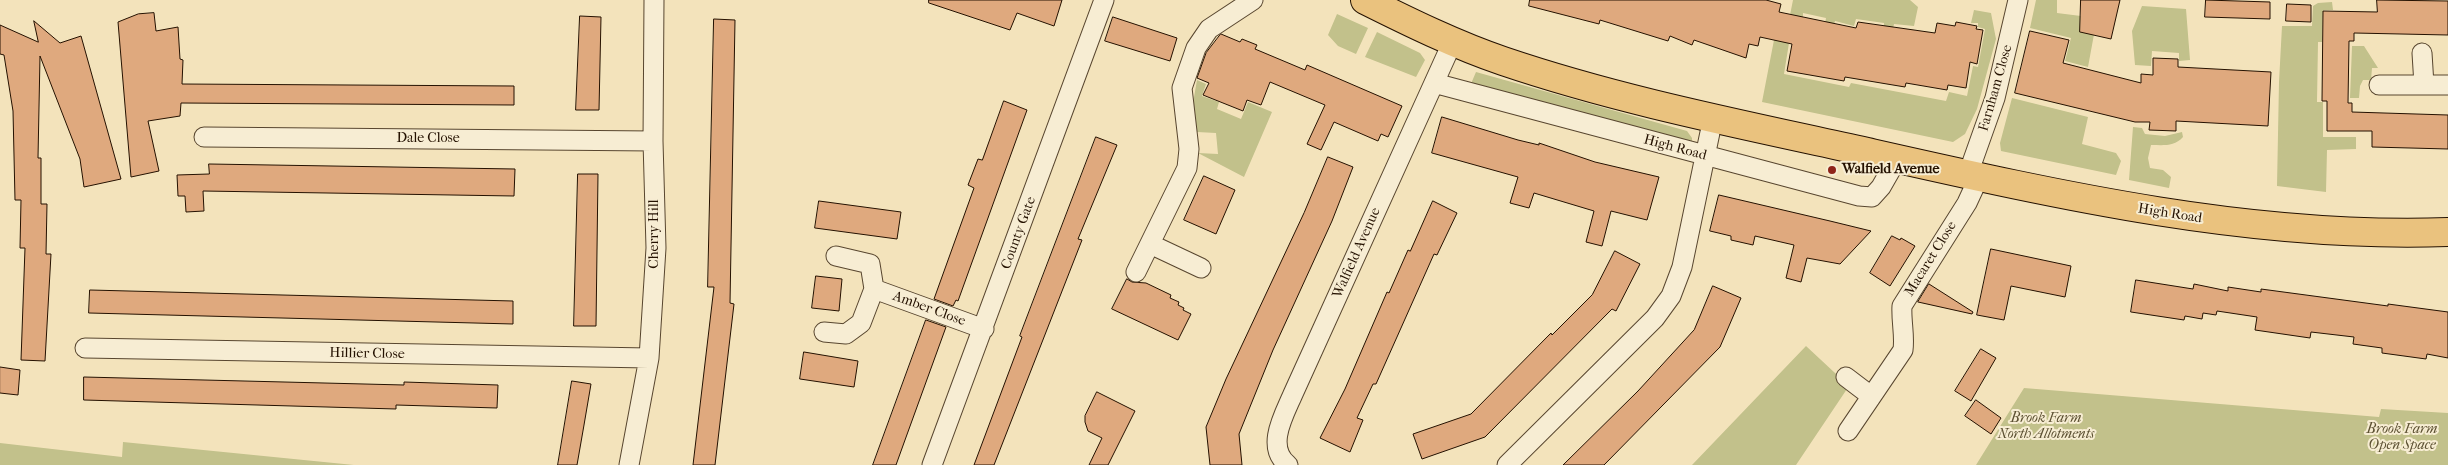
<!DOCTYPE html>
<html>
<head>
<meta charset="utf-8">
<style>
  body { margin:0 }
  canvas { display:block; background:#f3e3bb }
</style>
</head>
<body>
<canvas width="2448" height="465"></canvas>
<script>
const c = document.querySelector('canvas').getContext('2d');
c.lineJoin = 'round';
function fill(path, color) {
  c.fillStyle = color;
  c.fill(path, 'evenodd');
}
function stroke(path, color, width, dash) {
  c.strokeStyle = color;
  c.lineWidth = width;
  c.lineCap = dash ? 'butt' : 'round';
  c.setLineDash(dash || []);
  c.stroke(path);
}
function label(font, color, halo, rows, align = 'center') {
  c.font = font + ' "IM FELL French Canon",serif';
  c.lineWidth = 4;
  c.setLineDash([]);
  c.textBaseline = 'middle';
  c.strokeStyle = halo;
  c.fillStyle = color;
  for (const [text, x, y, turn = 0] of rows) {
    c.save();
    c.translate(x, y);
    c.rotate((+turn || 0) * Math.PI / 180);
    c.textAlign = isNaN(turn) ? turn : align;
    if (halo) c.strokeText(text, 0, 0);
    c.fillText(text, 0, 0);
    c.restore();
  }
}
fill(new Path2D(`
  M1793,0H1910L1918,7L1914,26L1894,24L1893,29L1884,27V23L1856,19L1854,26L1835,21L1834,25L1825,24L1826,18L1803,13V17L1790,15Z
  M2036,0H2057V13L2097,18L2088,67L2065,61L2071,38L2030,28Z
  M2332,2L2333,10H2323L2322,42H2318L2317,102H2323V137H2356V149L2327,150L2326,192L2277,186L2279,82L2282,26H2312L2313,6L2318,3Z
  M2142,6L2186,9L2190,60L2179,61V53L2152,51L2151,66L2135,65L2132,31Z
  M1974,10L1991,13L1996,39L1977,109L1965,134L1953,142L1762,102L1774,40L1789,43L1784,74L1849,87L1851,83L1946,101L1949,92L1967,96L1973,66L1978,67L1985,29L1978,27V23H1971Z
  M1337,14L1368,28L1356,54L1338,46L1328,35Z
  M1377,32L1420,53L1425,60L1416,77L1365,57Z
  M2352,46H2364L2378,68H2372L2371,80H2363L2360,86L2359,98H2350Z
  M1476,72L1687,131L1692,138V146L1470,86Z
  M1197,80L1206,84L1202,96L1219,102L1217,109L1241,119L1248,102L1272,112L1244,177L1198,153L1218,154L1216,133L1197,132L1193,103Z
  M2012,98L2088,117L2082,144L2116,153L2121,161L2116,175L2001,151L2000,143Z
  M2133,127L2142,128L2145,134L2165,136L2182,132L2183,137C2174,147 2163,145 2151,145L2148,158L2150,168L2163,170L2171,177L2169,188L2129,180Z
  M1806,346L1849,386L1796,465H1692Z
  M2024,388L2379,417L2381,409L2448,413V465H1976Z
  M123,442L354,465H0V443L122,457Z`), '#c2c18b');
const building = new Path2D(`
  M929,0H1062L1054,26L1017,13L1010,30L929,3Z
  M1530,0H1766L1781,4L1779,12L1856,28L1858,22L1935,33L1937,23L1955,26L1956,22L1977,26L1976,29L1983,30L1977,64L1970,62L1966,88L1948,85L1947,90L1906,83L1905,87L1845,77L1844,81L1787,71L1792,44L1760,37L1758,46L1749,44L1746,58L1694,40L1692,45L1670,36L1668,41L1600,20L1599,24L1529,6Z
  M2081,0H2120L2111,39L2080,32Z
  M2206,0L2270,2V19L2205,17Z
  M2377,0L2448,1V35L2354,33V41H2349L2348,103H2352V112L2448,115V149L2372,147V131H2327V101H2322L2323,11L2377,12Z
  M2287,4L2311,5V22L2286,21Z
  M154,13L156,31L178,27L180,59L183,60L182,84L514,86V105L181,103L180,116L148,121L159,171L131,177L118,22L138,14Z
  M580,16L601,17L599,110H576Z
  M1113,17L1177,38L1170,61L1105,41Z
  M714,19L735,20L730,303L734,304L715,465H693L714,287H708Z
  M34,21L60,43L81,36L121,179L84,187L80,159L40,56L38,158H41V204H47L46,254H51L45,361L21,360L25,248H20L21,200H15L13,111L4,55L0,54V25L38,42Z
  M2030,31L2069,40L2063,63L2141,83V74L2153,75V58L2178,59V67L2271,72L2268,126L2176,121V131L2149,130L2150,122H2135L2015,93Z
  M1221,34L1240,42L1242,39L1257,45L1255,49L1305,70L1307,65L1402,106L1388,137L1381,134L1378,141L1334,122L1321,150L1307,144L1325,105L1270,82L1261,105L1247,100L1243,111L1203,95L1209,83L1197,78L1206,53Z
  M1004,101L1027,110L958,301L956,300L953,306L934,299L974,188L968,185L978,159L982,160Z
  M1442,117L1518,140L1539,145V143L1595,162L1659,177L1647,220L1611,211L1602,246L1586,242L1594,211L1534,193L1529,208L1510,203L1518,177L1432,153Z
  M1096,137L1117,145L1078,239L1082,240L994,465H974L1022,337L1020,336Z
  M1328,157L1353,167L1332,221L1273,350L1239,434L1242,465H1210L1206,427L1226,379L1304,213Z
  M209,164L515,169L514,196L203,191L204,211L186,212L185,196H178L177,175L209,174Z
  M578,174H598L596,326H574Z
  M1204,176L1235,190L1216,234L1184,220Z
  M1719,195L1830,221L1871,231L1840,264L1807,258L1801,282L1786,278L1794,245L1755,236L1753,245L1731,240V236L1710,231Z
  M819,201L901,212L897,239L815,228Z
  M1433,201L1457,213L1437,255L1434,254L1376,384H1373L1357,418L1363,420L1350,452L1320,438L1345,389L1387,292L1389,293L1408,250L1410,251Z
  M1892,236L1900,240L1901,238L1915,246L1890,286L1870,273Z
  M1991,249L2071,266L2065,297L2011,286L2004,320L1977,315Z
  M1615,251L1640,264L1616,311L1612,309L1485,437L1422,459L1413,434L1471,414L1551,333L1552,335L1592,295Z
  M816,276L842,279L839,311L812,308Z
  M1127,279L1132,282L1146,283L1171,295L1170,298L1179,302L1178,305L1184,308L1183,310L1191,314L1178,340L1112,309Z
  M2136,280L2193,289L2194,284L2228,291V287L2261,292V289L2388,306V304L2448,312V358L2427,354L2426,359L2382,353V348L2353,344L2354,337L2311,332L2310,338L2255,330L2257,317L2217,311L2216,315L2203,313L2202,319L2185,316L2184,320L2131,312Z
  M1929,284L1973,312L1972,314L1918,302Z
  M1713,286L1741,298L1720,347L1604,465H1563L1638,391L1694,330Z
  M90,290L513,301V324L89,313Z
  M926,320L946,327L905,440L896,465H873Z
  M1981,349L1996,358L1971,401L1955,391Z
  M804,352L858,361L854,387L800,379Z
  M0,367L20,370L18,395L0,393Z
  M84,377L404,385V382L498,385L497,408L396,405V409L84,400Z
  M572,381L591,384L584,425L577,465H558Z
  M1097,392L1135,411L1108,465H1089L1102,438L1088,431L1085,422V416Z
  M1976,400L2001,418L1991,434L1965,416Z`);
fill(building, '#dfa97e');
stroke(building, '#241100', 1);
const minor = new Path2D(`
  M2422,53L2424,85
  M1434,83L1859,196L1872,197L1881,187L1897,159
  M2379,85H2448
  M204,137L653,141
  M1968,174L1995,98L2018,0
  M1150,244L1201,268
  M1136,272L1187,168L1189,149L1182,88L1196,48L1209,29L1253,0
  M874,289L984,329
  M824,332L846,334L861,323L874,289L870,264L836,256
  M85,348L649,358
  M1846,377L1871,396
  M1848,431L1903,350C1905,335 1901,321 1902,306L1967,203L1979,177
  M629,465L649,358L656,248L653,141L654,0
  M932,465L1104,0
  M1288,465C1265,447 1284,415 1293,394L1453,41
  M1507,465L1655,318L1671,296L1682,267L1713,118`);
const primary = new Path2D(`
  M1365,0C1409,22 1456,45 1503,61C1621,101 1745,125 1867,152C2058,195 2251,239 2448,232`);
stroke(minor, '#58462f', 21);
stroke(primary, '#241100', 30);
stroke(minor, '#f7edd3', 19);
stroke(primary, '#eac27e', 28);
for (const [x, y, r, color] of [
  [1832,170,5,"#8f2418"]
]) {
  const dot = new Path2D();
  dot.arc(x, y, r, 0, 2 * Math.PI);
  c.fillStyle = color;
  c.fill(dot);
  stroke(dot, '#f7edd3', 2);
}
label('14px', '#241100', '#f7edd3', [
  ["Farnham Close",1996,88,-74],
  ["Dale Close",428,139],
  ["High Road",1675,148,15],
  ["High Road",2170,214,9],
  ["County Gate",1019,233,-70],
  ["Cherry Hill",655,234,-90],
  ["Walfield Avenue",1357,253,-66],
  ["Macaret Close",1931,259,-58],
  ["Amber Close",929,309,20],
  ["Hillier Close",367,354,1]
]);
label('bold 14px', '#241100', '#f7edd3', [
  ["Walfield Avenue",1842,170]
], 'left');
label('italic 14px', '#5b4f31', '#f7edd3', [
  ["Brook Farm",2046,419],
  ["North Allotments",2046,435],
  ["Brook Farm",2402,430],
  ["Open Space",2402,446]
]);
</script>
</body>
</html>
